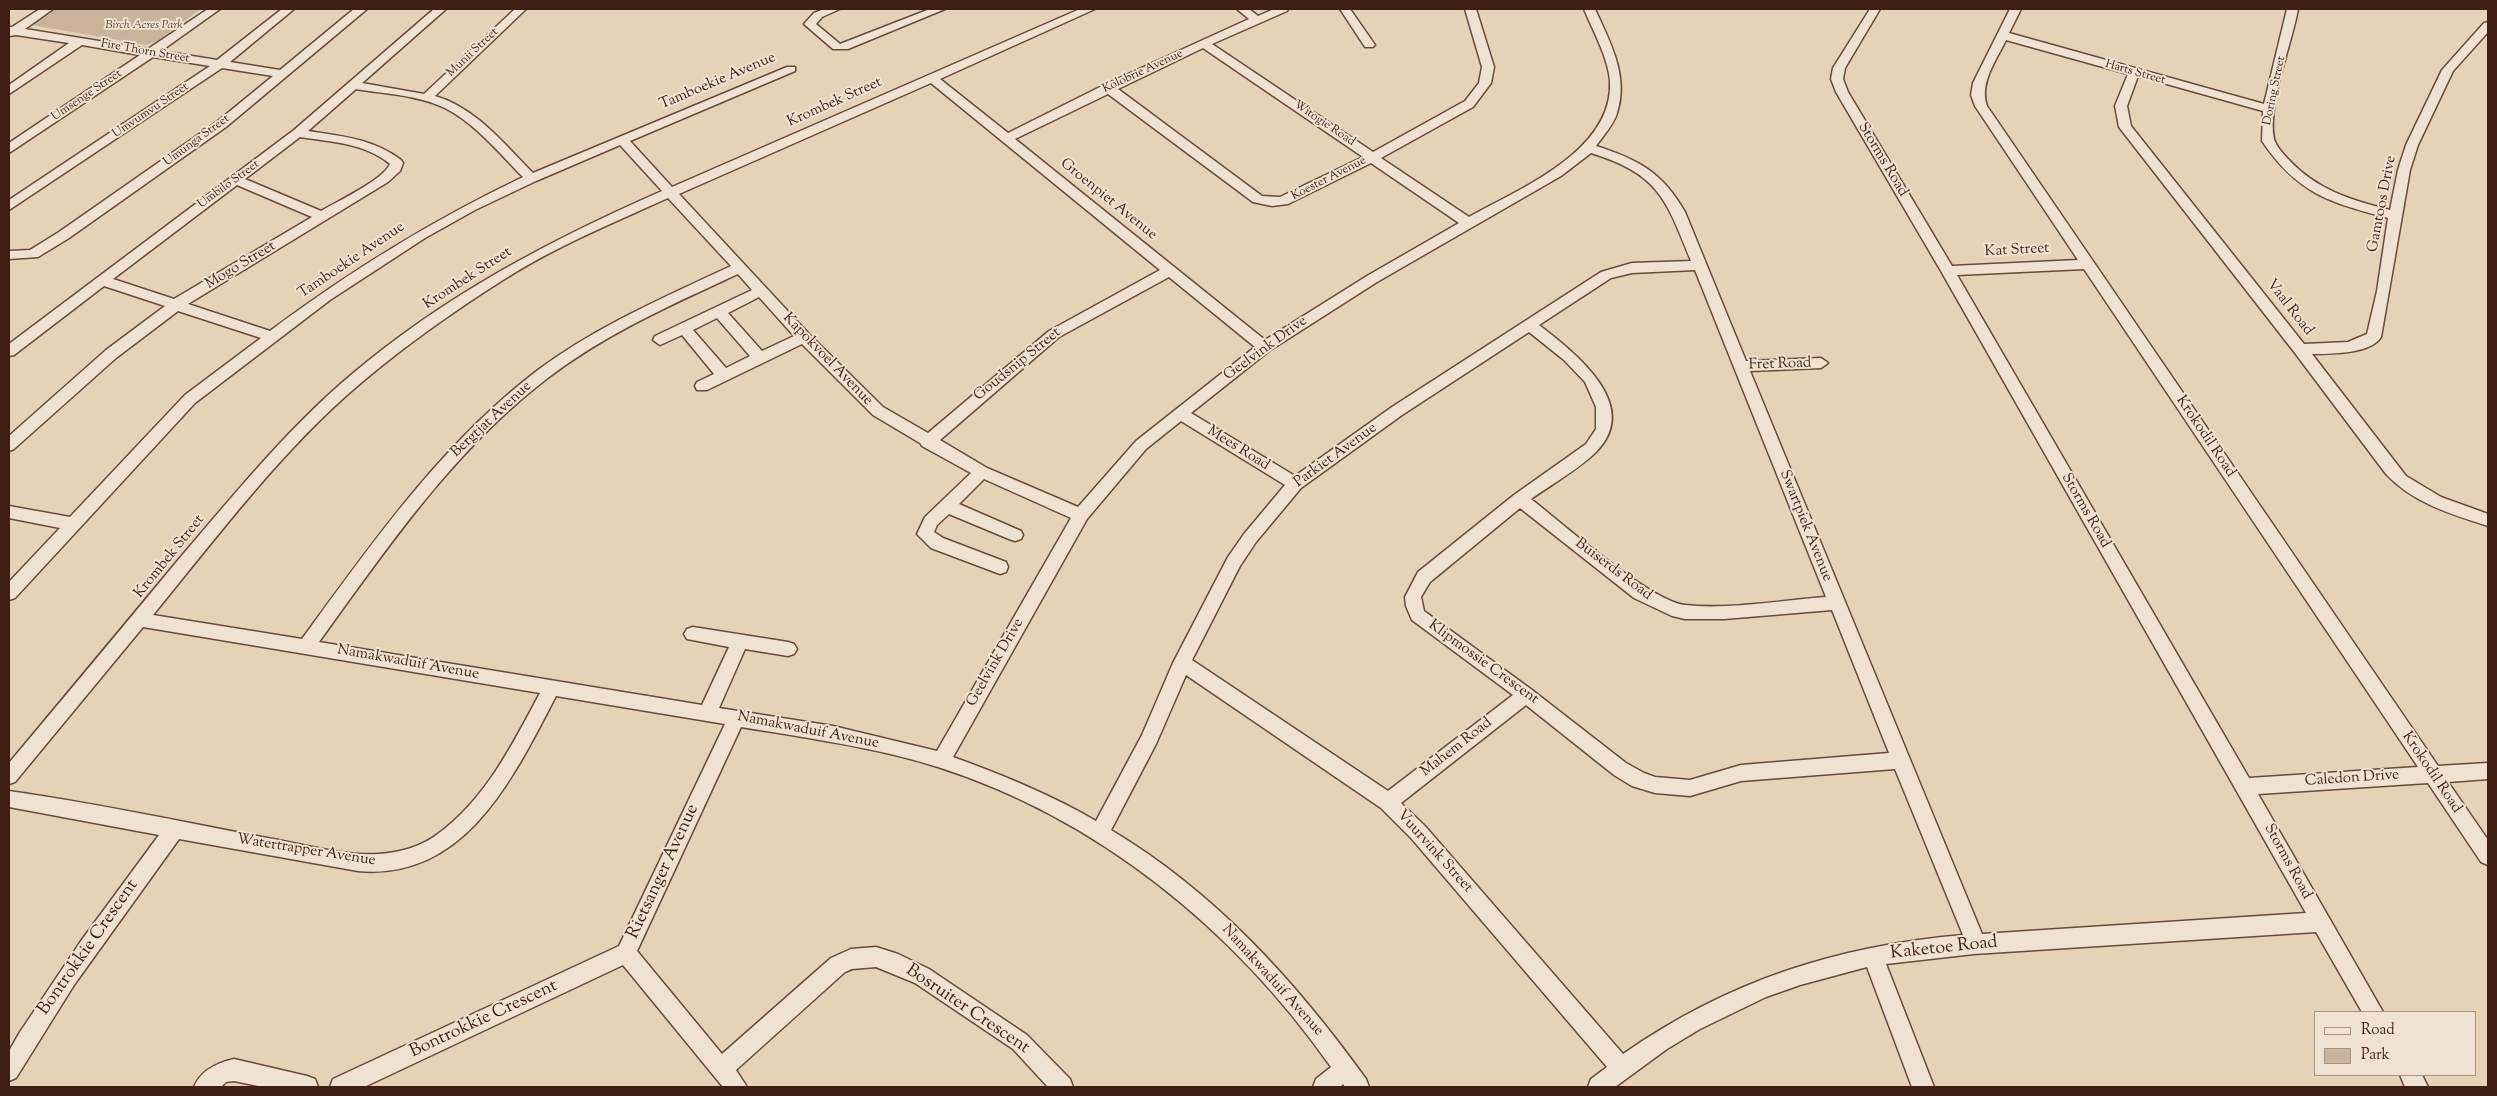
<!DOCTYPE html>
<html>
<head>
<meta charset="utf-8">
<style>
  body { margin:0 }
  #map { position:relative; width:2497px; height:1096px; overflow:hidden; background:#e6d2b7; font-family:"Sorts Mill Goudy",serif }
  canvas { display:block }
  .frame { position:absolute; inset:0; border:10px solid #3e1e11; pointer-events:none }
  .legend { position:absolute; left:2314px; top:1011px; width:162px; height:65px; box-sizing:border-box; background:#efe2d0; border:1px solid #a89484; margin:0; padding:6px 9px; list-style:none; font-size:15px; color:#3e1e11 }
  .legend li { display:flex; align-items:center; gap:10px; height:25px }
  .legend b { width:25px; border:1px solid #a89484 }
</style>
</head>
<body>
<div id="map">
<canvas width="2497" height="1096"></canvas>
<div class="frame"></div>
<ul class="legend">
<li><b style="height:6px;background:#efe2d0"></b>Road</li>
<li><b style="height:14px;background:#c9b39b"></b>Park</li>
</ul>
</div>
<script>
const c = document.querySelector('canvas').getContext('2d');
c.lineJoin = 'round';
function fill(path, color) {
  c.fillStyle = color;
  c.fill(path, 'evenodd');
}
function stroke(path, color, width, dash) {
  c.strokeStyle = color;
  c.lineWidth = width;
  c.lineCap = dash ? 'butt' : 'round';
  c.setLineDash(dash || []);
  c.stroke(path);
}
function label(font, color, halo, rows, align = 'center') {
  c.font = font + ' "Sorts Mill Goudy",serif';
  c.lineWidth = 4;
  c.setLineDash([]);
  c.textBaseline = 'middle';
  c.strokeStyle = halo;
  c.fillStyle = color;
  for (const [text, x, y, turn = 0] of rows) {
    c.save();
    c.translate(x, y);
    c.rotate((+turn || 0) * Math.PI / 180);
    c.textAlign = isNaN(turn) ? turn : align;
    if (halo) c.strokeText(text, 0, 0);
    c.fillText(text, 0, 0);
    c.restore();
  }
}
fill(new Path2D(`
  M56,9H201L157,41L147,45L32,25Z`), '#c9b39b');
const minor = new Path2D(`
  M40,9H53L25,29L148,49L208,9H220L161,51L217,60L282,9H294L230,62L280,70L354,9H367L226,127L69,238L38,257L9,259V251L30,250L59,232L218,121L273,76L222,68L9,210V200L210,66L153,57L9,153V143L140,55L82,45L9,94V85L69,43L16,35L9,36V27H12Z
  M434,9H446L362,83L424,94L515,9H526L435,96C476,108 503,143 533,173L787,67H795V71L630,141L672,187L1080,9H1095L940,79L1008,133L1104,85L1249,19L1237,9H1249L1258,16L1274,9H1288L1287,11L1212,44L1373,152L1465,101L1479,83L1482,67L1465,9H1476L1494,67L1491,83L1473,107L1381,158L1469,217C1519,189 1614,151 1610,81C1608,57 1593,31 1584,9H1595C1610,42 1629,76 1617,113C1614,124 1603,136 1596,146C1639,160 1662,172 1685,212L1746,361L1821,358L1828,363L1821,368L1750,371L1982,934L2306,913L1941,271L1836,92L1831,79L1833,68L1870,9H1880L1845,68L1843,79L1848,92L1952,266L2078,260L1975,106L1971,95L1973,83L2010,9H2021L2009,33L2264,104L2287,9H2298C2292,44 2267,104 2274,139C2276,146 2284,155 2289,160C2317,190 2351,200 2390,210L2398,170L2406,145L2442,70L2484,23L2488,22V32L2453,71L2418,145L2410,170L2381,337C2371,354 2330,354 2312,354L2406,476L2441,497L2488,514V526C2451,514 2413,503 2386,474L2295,353L2119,127L2115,106L2128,74L2006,40C1996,61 1979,83 1987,106L2438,766L2488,763V779L2448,782L2488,840V865L2481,862L2428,783L2258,794L2383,1012H2362L2316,932L1974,954L1886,964L1934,1087H1912L1867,967L1800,985L1766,997L1700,1029L1667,1049L1615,1087H1588L1591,1079L1607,1067L1411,838L1381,808L1186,675L1156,744L1111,830C1215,892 1296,982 1366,1079L1369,1087H1345L1343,1084L1340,1087H1313L1316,1079L1331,1067C1235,930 1098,818 938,767C874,747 807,738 741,727L637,951L722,1054L831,958L851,949L876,947L898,954L929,969L1027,1035L1070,1079L1073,1087H1048L1013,1049L915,983L876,967L852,969L845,972L736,1070L747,1087H723L623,965L364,1087H330L333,1079L619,946L725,724L556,696C514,776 466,881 358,871L179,839L74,985L16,1078L9,1081V1051L20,1032L81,941L159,835L9,807V791C94,803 178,821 262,837C300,843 340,856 378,854C398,853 420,847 435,836C485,801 512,745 540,693L143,627L15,782L9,784V763C66,695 123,627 179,559C233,496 287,429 351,375C444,296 550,240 662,191L620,145L536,181L475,210L425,238L330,300L195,403L15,598L9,600V582L60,528L9,518V506L70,517L185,395L261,338L178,311L116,358L14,449L9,451V436L106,350L165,306L104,286L14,355L9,356V344L294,130ZM1203,48L1363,157L1280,197L1262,196L1118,89ZM2138,76L2263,111L2262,141C2298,194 2329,202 2388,218L2377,291L2367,334L2348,342L2304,344L2131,126L2127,106ZM931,83L1160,270L1049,331L928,433L883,407L809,334L679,194ZM356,89C385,94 418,95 445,108C476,124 499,153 523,177C433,220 350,271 270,331L188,304L388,182L400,171L403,163L401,160C374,139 341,136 308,131ZM1108,94L1253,202L1272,206L1288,204L1371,163L1459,223L1367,276L1265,340L1015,139ZM300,137C332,142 365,143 390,164C383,180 338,201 321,211L245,179ZM1591,153C1659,174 1666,199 1691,261L1632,263L1601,272L1392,407L1295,476L1191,413L1269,351L1377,282L1561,176ZM237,185L312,217L174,299L113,279ZM668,198L731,266C665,297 597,326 538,370C442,443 372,543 302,639L153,615C217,537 284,447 362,382C406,345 454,311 503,280C554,247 613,223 668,198ZM2084,269L2418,767L2249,778L1957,275ZM1695,270L1826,597C1783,600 1728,610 1685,605C1650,601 1563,524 1531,499C1551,485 1580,468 1596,452C1643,405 1574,352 1539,325L1611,278L1632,273ZM738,274L752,290L655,336L653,340L660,345L682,335L714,374L697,382L695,386L697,390H707L802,344L873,415L920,443L922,446L971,473L925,517L917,534L931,548L1000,574L1006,572L1008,567L1006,562L943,538L934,532L937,525L949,514L1009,539L1015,541L1021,539L1023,535L1021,531L959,504L984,479L1071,518L937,751L833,726L719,708L745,649L788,656L794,654L797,649L794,644L788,642L693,627L687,629L684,634L687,639L729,647L702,705L319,642C387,548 455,448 549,377C607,333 673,304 738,274ZM1169,277L1255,347L1136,441L1078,507L987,468L940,440L1059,337ZM759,297L794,336L762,351L728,313ZM717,318L750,356L726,368L693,330ZM1529,332L1564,360L1585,382L1596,407V429L1586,444L1514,495L1418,572L1405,597L1406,606L1412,620L1513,695L1388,791L1192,660L1240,566L1256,542L1301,488L1402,415ZM1181,421L1285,485L1244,534L1228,557L1173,663L1142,735L1096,821C1050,794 1002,775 953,757L1087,519L1146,449ZM1520,508L1634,598L1672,616L1685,619H1724L1832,610L1889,753L1741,765L1690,780L1655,777L1644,773L1626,763L1532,690L1424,611L1421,597L1430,582ZM1526,705L1614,775L1632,786L1655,793L1690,796L1741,781L1895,769L1963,935C1836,946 1728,981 1623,1054L1425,826L1401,803Z
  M824,9H840L822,17L816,24L840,44L930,9H945L848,49H833L804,24L814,13Z
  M1340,9H1350L1375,45L1373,47H1365Z
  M234,1059L307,1076L315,1079L318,1087H263L234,1081L226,1082L221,1087H194C201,1070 217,1063 234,1059Z
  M2400,1075H2422L2428,1087H2405Z`);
stroke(minor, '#684b3a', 3);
fill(minor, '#efe2d0');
label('italic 12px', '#614334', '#efe2d0', [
  ["Birch Acres Park",144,26]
]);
label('12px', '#3e1e11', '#efe2d0', [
  ["Fire Thorn Street",145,52,10],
  ["Munii Street",473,53,-43],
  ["Kolobrie Avenue",1143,72,-25],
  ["Harts Street",2135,73,16],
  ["Doring Street",2275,91,-78],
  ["Umsenge Street",87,96,-34],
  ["Umvumvu Street",151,111,-34],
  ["Witogie Road",1324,124,34],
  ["Umunga Street",197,141,-36],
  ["Koester Avenue",1329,179,-27],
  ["Umbilo Street",229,185,-36]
]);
label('15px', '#3e1e11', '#efe2d0', [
  ["Tamboekie Avenue",718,82,-23],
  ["Krombek Street",835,103,-24],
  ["Storms Road",1882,160,59],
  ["Groenpiet Avenue",1108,200,39],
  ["Gamtoos Drive",2383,204,-79],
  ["Kat Street",2017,251,-3],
  ["Tamboekie Avenue",352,261,-34],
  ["Mogo Street",241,266,-31],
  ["Krombek Street",468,279,-33],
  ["Vaal Road",2289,308,52],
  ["Geelvink Drive",1266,349,-36],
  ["Kapokvoel Avenue",827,360,46],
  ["Goudsnip Street",1018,365,-39],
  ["Fret Road",1780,365,-2],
  ["Bergtjat Avenue",492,420,-43],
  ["Krokodil Road",2205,437,56],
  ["Mees Road",1238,449,32],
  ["Parkiet Avenue",1336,456,-36],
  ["Storms Road",2085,511,60],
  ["Swartpiek Avenue",1805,526,68],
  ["Krombek Street",170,557,-51],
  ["Buiserds Road",1613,570,37],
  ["Namakwaduif Avenue",408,663,10],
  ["Geelvink Drive",996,663,-60],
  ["Klipmossie Crescent",1483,663,36],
  ["Namakwaduif Avenue",808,731,11],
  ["Mahem Road",1457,748,-38],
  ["Krokodil Road",2431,773,56],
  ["Caledon Drive",2352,779,-4],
  ["Watertrapper Avenue",306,851,9],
  ["Vuurvink Street",1434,852,48],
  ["Storms Road",2287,862,61],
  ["Namakwaduif Avenue",1272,981,48]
]);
label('18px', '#3e1e11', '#efe2d0', [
  ["Rietsanger Avenue",664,872,-65],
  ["Bontrokkie Crescent",89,948,-55],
  ["Kaketoe Road",1944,949,-6],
  ["Bosruiter Crescent",967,1010,34],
  ["Bontrokkie Crescent",484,1020,-25]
]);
</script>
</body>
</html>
